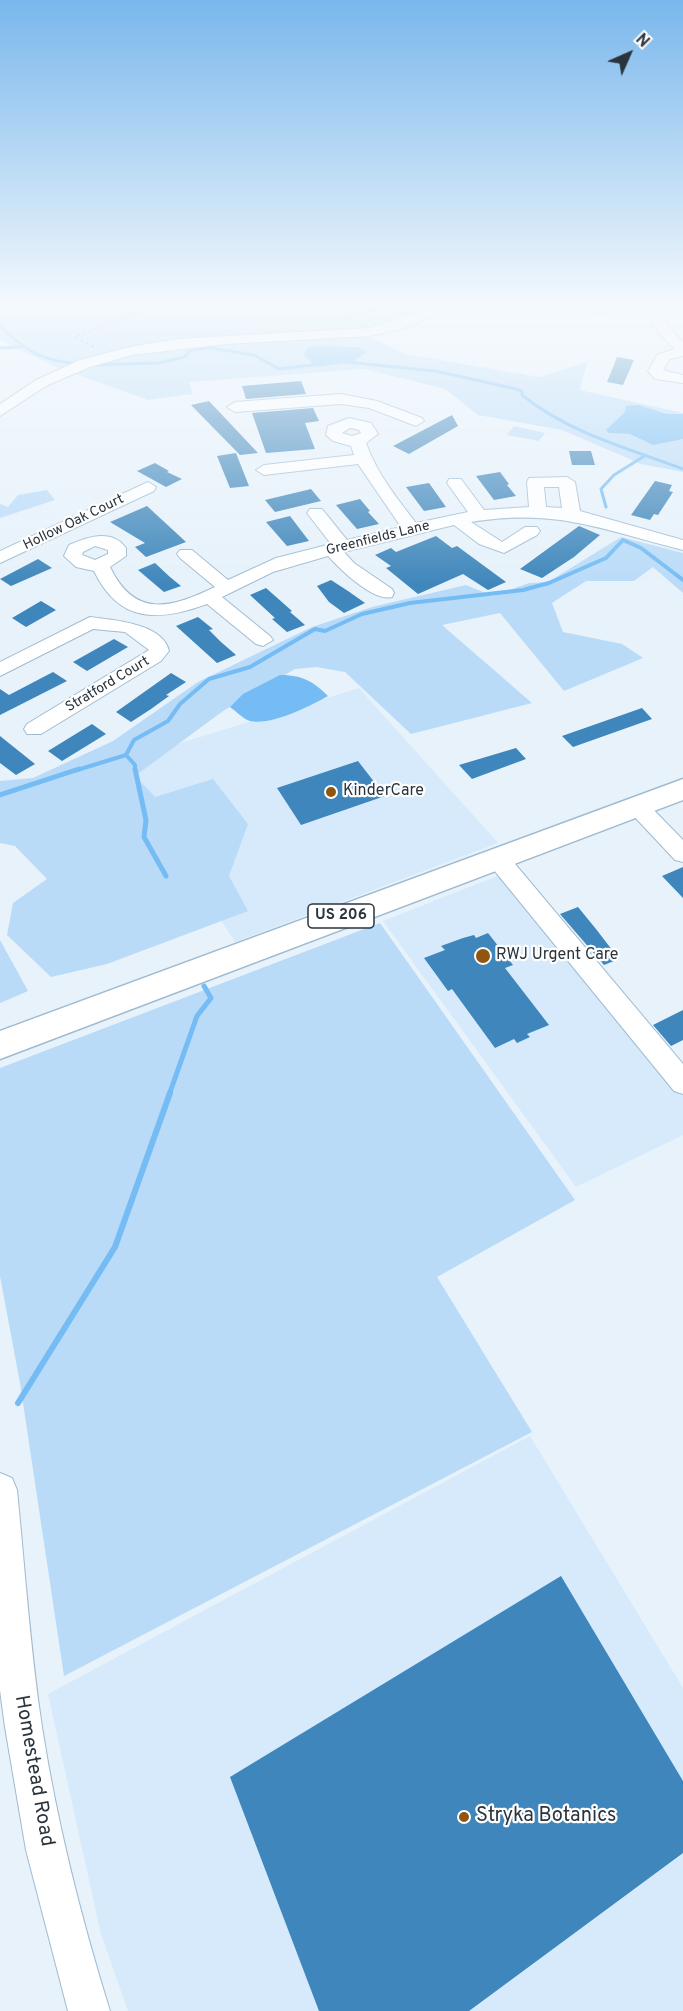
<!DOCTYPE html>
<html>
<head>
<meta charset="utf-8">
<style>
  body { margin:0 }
  #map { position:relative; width:683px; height:2011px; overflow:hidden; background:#e7f2fb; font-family:Overpass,sans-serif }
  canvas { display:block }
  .north { position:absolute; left:599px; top:24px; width:60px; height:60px; -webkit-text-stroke:4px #fefefe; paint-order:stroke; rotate:45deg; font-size:16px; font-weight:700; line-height:24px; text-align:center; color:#2a343d }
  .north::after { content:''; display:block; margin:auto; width:21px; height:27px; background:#2a343d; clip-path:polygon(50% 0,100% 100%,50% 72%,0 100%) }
</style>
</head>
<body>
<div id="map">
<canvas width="683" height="2011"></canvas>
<div class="north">N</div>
</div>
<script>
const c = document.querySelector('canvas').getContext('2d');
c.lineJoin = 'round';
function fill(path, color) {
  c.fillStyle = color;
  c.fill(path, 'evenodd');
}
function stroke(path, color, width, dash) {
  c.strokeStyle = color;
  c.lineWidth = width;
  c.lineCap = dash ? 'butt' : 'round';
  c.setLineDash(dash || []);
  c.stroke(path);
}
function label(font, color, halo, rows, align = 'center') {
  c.font = font + ' Overpass,sans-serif';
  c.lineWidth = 4.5;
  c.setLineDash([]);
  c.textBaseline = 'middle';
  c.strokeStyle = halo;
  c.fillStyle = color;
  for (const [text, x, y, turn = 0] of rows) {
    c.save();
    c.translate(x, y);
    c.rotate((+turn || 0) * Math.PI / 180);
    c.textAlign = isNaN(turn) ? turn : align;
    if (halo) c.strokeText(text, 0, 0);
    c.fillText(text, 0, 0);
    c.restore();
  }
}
fill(new Path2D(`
  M359,688L498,843L235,942L119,762Z
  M500,875L683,1094V1135L576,1187L383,921Z
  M530,1436L683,1688V2011H128L101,1934L48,1694Z`), '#d6eafb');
fill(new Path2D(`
  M0,306H418L431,314L371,337L405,354L539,377L587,362L580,390L683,413V472L641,464L562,430L478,415L445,389L364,369L189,382L193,394L148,400L56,367L0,340Z
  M514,426L545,433L539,441L507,435Z
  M47,490L55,500L0,518V504L8,507L18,495Z
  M621,537L683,553V593L653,567L634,581H586L552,603L563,632L622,644L643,658L564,691L500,613L442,625L532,703L411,734L345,672L316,667L295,669L223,711L135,776L155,797L213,779L248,824L229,876L248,911L107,964L51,977L7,935L13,903L47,879L15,846L0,843V781L33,778L113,741L198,682L312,627L372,607L466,585L493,596L529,583L548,582Z
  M380,923L575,1200L437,1277L532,1432L64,1676L20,1383L0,1276V1068Z
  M0,940L28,991L0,1003Z`), '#b9dbf8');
fill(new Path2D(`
  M317,346L358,347L367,352L352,362L317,367L304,355L307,348Z
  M638,405L667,414H683V439L653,445L630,434L609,433L606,430L625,412L626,406Z
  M280,675C302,675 313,681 328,696C310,706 271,726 250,721C243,719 236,711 230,707L243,694Z`), '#74bcf3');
stroke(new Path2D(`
  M0,326C25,351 43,361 79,364
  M0,348L21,347
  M346,362L435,371L516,389L522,391V395C569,433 627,448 683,469
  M91,365L159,363L184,357L191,350L211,348L254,355L279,369L319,364
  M606,507L601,489L614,475L646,455`), '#74bcf3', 3);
stroke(new Path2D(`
  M126,755L135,765V771
  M74,771L126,755L134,740L168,721L180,704L209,679L250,667L315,629L325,631L362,614L410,603L523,590L549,583L606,558L623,540L641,548L683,580`), '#74bcf3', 4);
stroke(new Path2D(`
  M135,769L146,820L144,837L166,876
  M0,795L79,769
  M169,1095L197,1016L211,998L204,986`), '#74bcf3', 5);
stroke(new Path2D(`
  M18,1403L115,1247L170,1093`), '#74bcf3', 6);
fill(new Path2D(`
  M617,357L634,360L623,385L607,382Z
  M301,381L306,394L246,399L242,386Z
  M209,401L258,453L240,455L191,405Z
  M313,408L319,421L305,423L315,449L266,453L252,413Z
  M452,415L458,426L409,454L393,446Z
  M569,451H591L595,465H572Z
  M236,453L249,486L230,488L217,456Z
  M155,463L169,471L167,472L182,479L166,487L137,471Z
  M500,472L509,484L507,485L516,496L494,500L476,476Z
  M655,481L672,485L669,491L673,492L658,515L654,514L650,520L631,515Z
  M429,483L446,507L424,511L406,487Z
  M311,489L321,501L275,512L265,500Z
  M360,499L370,511L368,512L379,524L357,529L336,505Z
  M147,506L186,542L146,557L135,547L145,543L110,522Z
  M290,516L309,541L287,546L266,522Z
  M579,526L600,535L574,557L542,578L520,569Z
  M436,536L452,548L457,546L506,582L488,590L463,574L418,594L386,568L391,566L375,555L391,548L396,552Z
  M38,559L52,568L11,586L0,579Z
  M155,563L170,577L181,586L164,592L138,570Z
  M331,580L348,591L365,603L344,613L329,602L317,586Z
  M266,588L292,611L290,612L305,625L287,632L272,619L275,618L250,595Z
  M41,601L56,610L26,627L12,618Z
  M198,617L213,629L209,630L221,642L236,655L217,663L176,626Z
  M114,639L128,647L87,671L73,662Z
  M53,672L67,681L0,715V689L9,695Z
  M171,673L186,682L166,695L169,696L151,709L131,722L116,712Z
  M642,708L652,719L573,747L562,736Z
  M92,724L106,734L62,761L48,751Z
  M0,736L35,764L16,775L0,763Z
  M516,748L526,759L472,779L459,765Z
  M358,761L385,796L301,825L277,788Z
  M683,867V898L662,876Z
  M578,907L596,929L619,959L604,965L560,914Z
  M488,933L513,965L505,968L549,1025L527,1034L530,1037L517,1043L514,1039L495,1048L452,989L448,991L424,958L445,950L441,946L463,938L474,935L476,938Z
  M683,1010V1040L671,1046L653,1025Z
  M561,1576L683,1781V1853L469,2011H319L230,1777Z`), '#3e86bb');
const minor = new Path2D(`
  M437,306H456L401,329L370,336L226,344L132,355L90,367L46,386L0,416V404L36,380L80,360L130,347L178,339L370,328Z
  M574,306H617L619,308C611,315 582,313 574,306Z
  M643,306H657L670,328L683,342V356L670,359L663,370L683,375V383L655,379L648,371L657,355L674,349L659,333Z
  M341,394L377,401L422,418L424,421L416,426L369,408L341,404L235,412L227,407L235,402Z
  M349,418L371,423L378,434L366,443C377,474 397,498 416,523L468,512L447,483L449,479H461L484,510L529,507L527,482L529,478L567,477L575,482L580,511L683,540V550C602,530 558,508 471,522L502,542L525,527H537L540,531L537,535L504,553L479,544L454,525L344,552L354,563L392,589L394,593L392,597C373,602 340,569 328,556L273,572L222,597L270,636L273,640L263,646L256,644L207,604C158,622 119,623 94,571L76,567L64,556L69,545C87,537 112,528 126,548V556L110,567C135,619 171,608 215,587L180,558L177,554L180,550H192L228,580L276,558L331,544L307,513L310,509H322L347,540L401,527L358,464L264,475L256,470L264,465L354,455L351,446L333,441L326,435L328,426ZM350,428L359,430L361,433L352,436L342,433ZM544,487H559L562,508L546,507ZM95,546L108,550V554L95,560L82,555L83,552Z
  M148,482L156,487L154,491L0,563V551Z
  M90,617C112,620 163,623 169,651L161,661L41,734H27L24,729L27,724L149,650L125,632L93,629L0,676V662Z
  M637,798L645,801L683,840V862L675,860L629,811L626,806L629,801Z
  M497,850L505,852L683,1064V1094L674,1091L489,864L485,858L489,852Z
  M0,1473L12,1478L17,1490C25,1569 30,1648 42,1727C57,1823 81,1918 110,2011H68L26,1850L5,1727L0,1690Z`);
const major = new Path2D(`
  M683,779V800L0,1059V1031Z`);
stroke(minor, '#a0bbd0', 2);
stroke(major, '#a0bbd0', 3);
stroke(new Path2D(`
  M332,320L392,306
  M94,347L75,337L155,306`), '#838e97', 1.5, [3, 3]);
fill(minor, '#fff');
fill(major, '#fff');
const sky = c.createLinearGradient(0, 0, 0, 587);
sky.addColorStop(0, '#79b7ec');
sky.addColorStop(0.52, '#f4f9fd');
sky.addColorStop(1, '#f4f9fd00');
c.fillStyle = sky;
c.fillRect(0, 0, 683, 587);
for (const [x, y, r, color] of [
  [331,792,6,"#8f5511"],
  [483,956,8,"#8f5511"],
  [464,1817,6,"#8f5511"]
]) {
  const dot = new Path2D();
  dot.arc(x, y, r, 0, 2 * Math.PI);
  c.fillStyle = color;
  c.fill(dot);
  stroke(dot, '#fefefe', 2);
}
label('14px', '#2a343d', '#fefefe', [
  ["Hollow Oak Court",74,523,-26],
  ["Greenfields Lane",378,539,-14],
  ["Stratford Court",108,685,-31]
]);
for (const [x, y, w] of [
  [341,916,66]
]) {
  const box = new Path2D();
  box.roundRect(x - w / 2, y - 12, w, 24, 4.5);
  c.fillStyle = '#fefefe';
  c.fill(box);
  stroke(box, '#2a343d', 1.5);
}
label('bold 15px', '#2a343d', null, [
  ["US 206",341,916]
]);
label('16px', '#2a343d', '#fefefe', [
  ["KinderCare",343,792],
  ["RWJ Urgent Care",496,956]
], 'left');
label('20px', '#2a343d', '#fefefe', [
  ["Homestead Road",33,1771,80]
]);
label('20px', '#2a343d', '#fefefe', [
  ["Stryka Botanics",476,1817]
], 'left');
</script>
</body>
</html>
